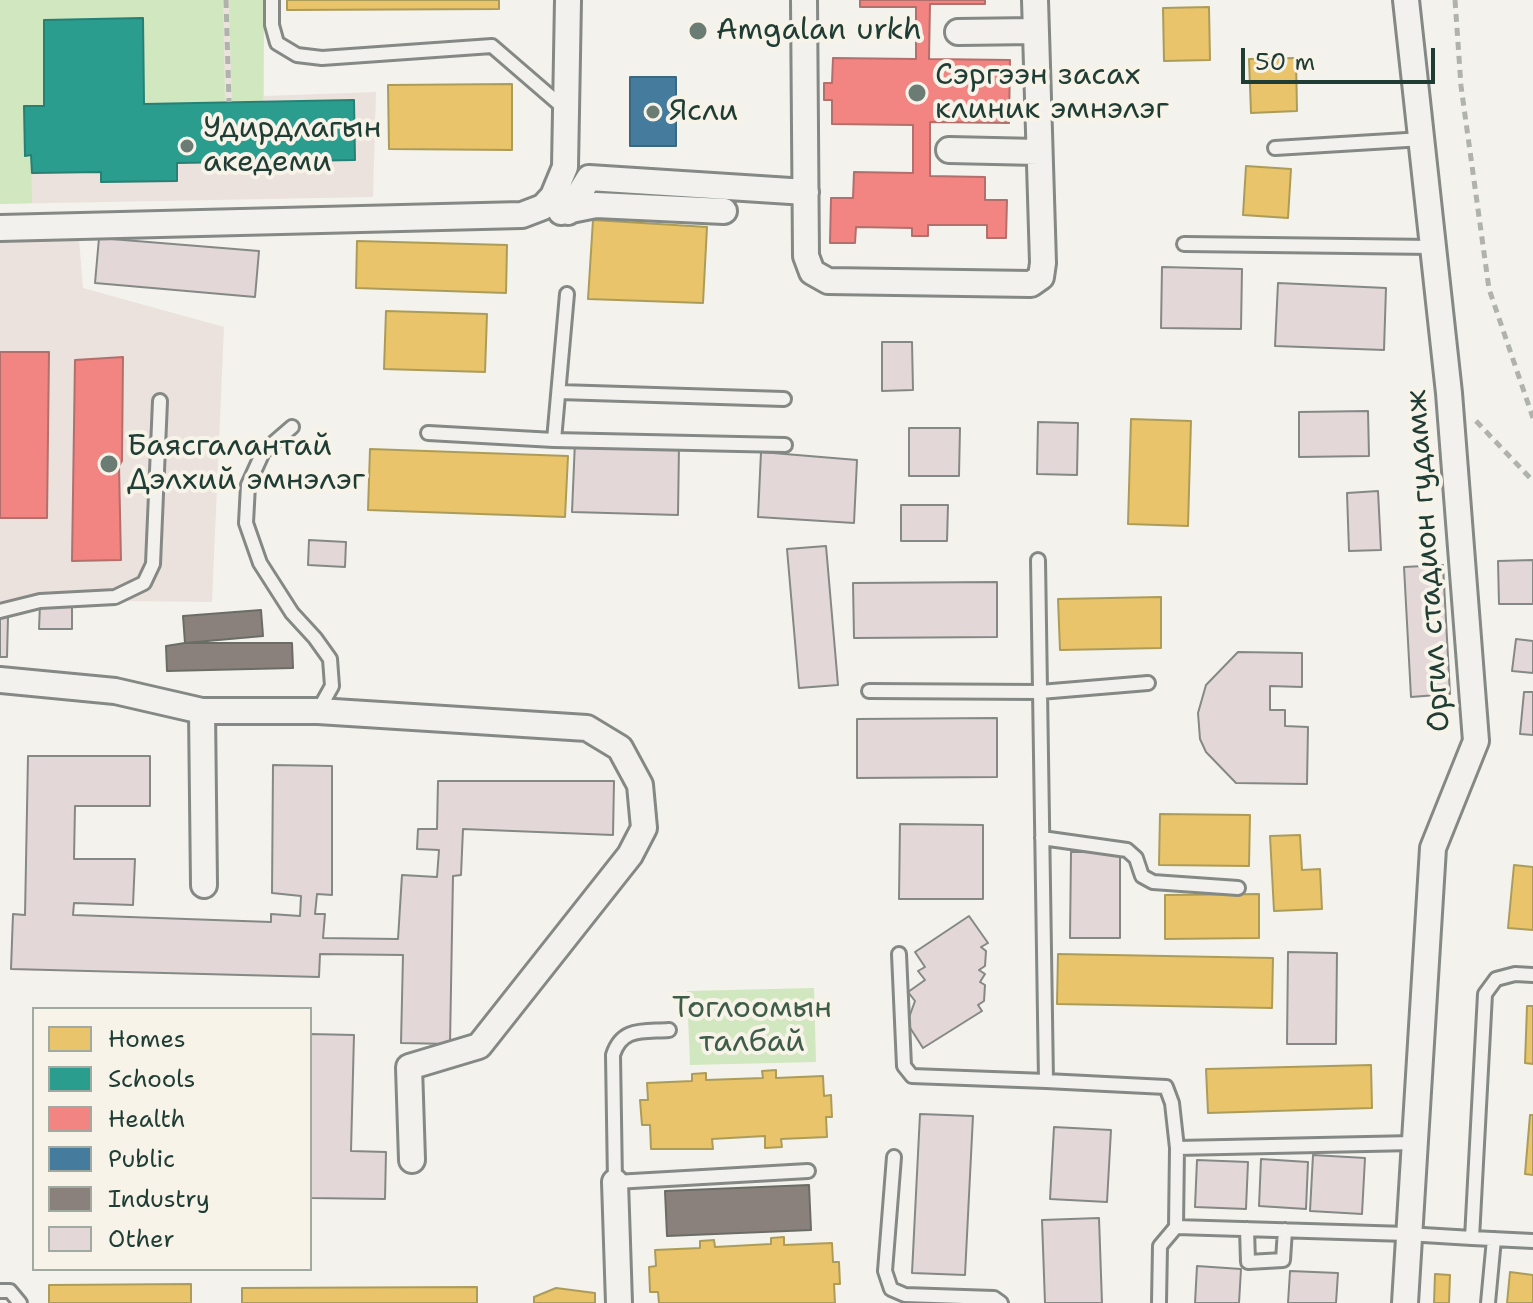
<!DOCTYPE html>
<html>
<head>
<meta charset="utf-8">
<style>
  body { margin:0 }
  #map { position:relative; width:1533px; height:1303px; overflow:hidden; background:#f4f2ec; font-family:"Shantell Sans",sans-serif }
  canvas { display:block }
  .legend { position:absolute; left:32px; top:1007px; width:280px; height:264px; box-sizing:border-box; background:#f7f3e8; border:2px solid #a1aaa0; margin:0; padding:10px 14px; list-style:none; font-size:24px; color:#1f3d34 }
  .legend li { display:flex; align-items:center; gap:16px; height:40px }
  .legend b { width:40px; border:2px solid #a1aaa0 }
  .scale { position:absolute; left:1241px; top:48px; width:194px; height:36px; box-sizing:border-box; border:4px solid #1f3d34; border-top:0; padding-left:10px; font-size:24px; line-height:28px; white-space:nowrap; color:#1f3d34; -webkit-text-stroke:6px #f7f3e8; paint-order:stroke }
</style>
</head>
<body>
<div id="map">
<canvas width="1533" height="1303"></canvas>
<ul class="legend">
<li><b style="height:22px;background:#e9c46a"></b>Homes</li>
<li><b style="height:22px;background:#2a9d8f"></b>Schools</li>
<li><b style="height:22px;background:#f28482"></b>Health</li>
<li><b style="height:22px;background:#457b9d"></b>Public</li>
<li><b style="height:22px;background:#8a817c"></b>Industry</li>
<li><b style="height:22px;background:#e3d7d8"></b>Other</li>
</ul>
<div class="scale">50 m</div>
</div>
<script>
const c = document.querySelector('canvas').getContext('2d');
c.lineJoin = 'round';
function fill(path, color) {
  c.fillStyle = color;
  c.fill(path, 'evenodd');
}
function stroke(path, color, width, dash) {
  c.strokeStyle = color;
  c.lineWidth = width;
  c.lineCap = dash ? 'butt' : 'round';
  c.setLineDash(dash || []);
  c.stroke(path);
}
function label(font, color, halo, rows, align = 'center') {
  c.font = font + ' "Shantell Sans",sans-serif';
  c.lineWidth = 8;
  c.setLineDash([]);
  c.textBaseline = 'middle';
  c.strokeStyle = halo;
  c.fillStyle = color;
  for (const [text, x, y, turn = 0] of rows) {
    c.save();
    c.translate(x, y);
    c.rotate((+turn || 0) * Math.PI / 180);
    c.textAlign = isNaN(turn) ? turn : align;
    if (halo) c.strokeText(text, 0, 0);
    c.fillText(text, 0, 0);
    c.restore();
  }
}
fill(new Path2D(`
  M0,0H264V96L376,92L373,197L0,204Z
  M79,239L83,288L224,327L212,602L32,600L0,609V243Z`), '#ebe1dd');
fill(new Path2D(`
  M0,0H223L225,102L144,104L143,18L44,20V106L24,107L25,155H31L32,203L0,204Z
  M229,0H264L263,102H232Z
  M814,988L816,1062L690,1065L687,991Z`), '#d1e7bf');
const homes = new Path2D(`
  M287,0H499V9L287,10Z
  M1209,7L1210,60L1164,61L1163,8Z
  M1296,58L1297,111L1251,113L1249,59Z
  M512,84V150L389,149L388,85Z
  M1246,166L1291,169L1288,218L1243,215Z
  M593,220L707,227L703,303L588,299Z
  M357,241L507,245L506,293L356,288Z
  M386,311L487,314L485,372L384,369Z
  M1131,419L1191,421L1188,526L1128,524Z
  M370,449L568,456L565,517L368,510Z
  M1161,597V648L1060,650L1058,599Z
  M1160,814L1250,815L1249,866L1159,865Z
  M1300,835L1302,870L1320,869L1322,909L1274,911L1270,836Z
  M1514,865L1533,867V930L1508,928Z
  M1259,894V938L1165,939V895Z
  M1058,954L1273,958L1272,1008L1057,1004Z
  M1527,1006H1533V1064L1525,1063Z
  M1371,1065L1372,1108L1208,1113L1206,1069Z
  M776,1070V1078L823,1076L824,1096L831,1095L832,1117H826L827,1137L781,1139L782,1147L765,1148V1136L712,1139L713,1149H651L650,1125H642L640,1100H648L647,1083L692,1081V1074L706,1073V1080L763,1078L762,1071Z
  M1530,1115H1533V1175L1525,1174Z
  M784,1237V1245L832,1243L833,1262H839L840,1284H834L835,1303H659L658,1292H650L649,1267L656,1266L655,1250L700,1248V1241L714,1240L715,1247L771,1244V1238Z
  M1510,1272L1533,1275V1303H1507Z
  M1435,1274L1450,1275L1449,1303H1434Z
  M191,1284V1303H49V1285Z
  M477,1287V1303H242V1288Z
  M556,1288L595,1293V1303H534V1297Z`);
fill(homes, '#e9c46a');
stroke(homes, '#ac9c5a', 2);
const schools = new Path2D(`
  M143,18L144,104L354,100L355,160L177,163V181L101,182V172L32,173L31,155L25,156L24,106H44V20Z`);
fill(schools, '#2a9d8f');
stroke(schools, '#278074', 2);
const health = new Path2D(`
  M860,0H985V4H930L929,59L1010,60L1009,123L930,122V176L985,177V200H1007L1006,238H987V225H928V236H912V228L856,227L855,243H830L831,198H853L854,172L913,173V125L832,124V100H824V83H832L833,58L916,59V7H860Z
  M0,352H49L47,518H0Z
  M123,357L122,461L119,466L121,560L72,561L75,360Z`);
fill(health, '#f28482');
stroke(health, '#b36f6b', 2);
const public = new Path2D(`
  M630,77H676V146H630Z`);
fill(public, '#457b9d');
stroke(public, '#3a687e', 2);
const industry = new Path2D(`
  M261,610L263,636L185,643L183,616Z
  M185,643H292L293,668L167,671L166,646Z
  M809,1185L811,1230L667,1236L665,1191Z`);
fill(industry, '#8a817c');
stroke(industry, '#6a6d66', 2);
const building = new Path2D(`
  M99,238L259,251L255,297L95,283Z
  M1162,267L1242,269L1241,329L1161,328Z
  M1278,283L1386,288L1384,350L1275,346Z
  M882,342H912L913,390L882,391Z
  M1368,411L1369,456L1299,457V412Z
  M1038,422L1078,423L1077,475L1037,474Z
  M909,428H960L959,476H909Z
  M575,441L679,444L678,515L572,512Z
  M761,452L857,460L854,523L758,517Z
  M1378,491L1381,550L1349,551L1347,493Z
  M901,505H948L947,541H901Z
  M309,540L346,542L345,567L308,565Z
  M826,546L838,685L799,688L787,549Z
  M1533,560V604H1499L1498,561Z
  M1443,565L1450,694L1411,697L1404,567Z
  M997,582V637L854,638L853,583Z
  M40,604L72,606V629H39Z
  M0,617H8L7,657H0Z
  M1516,639L1533,641V673L1512,671Z
  M1238,652L1302,653V687L1270,686V710H1285V726L1308,727L1307,784L1236,783L1206,752L1200,739L1198,713L1206,685Z
  M1524,692H1533V735L1520,734Z
  M997,718V777L857,778V719Z
  M28,756H150V806H75L74,859H135L133,905L74,903L73,915L271,922V914L300,916L301,896L272,893L273,765L332,766V895L317,894L315,914H325L323,938L398,939L402,875L437,877L439,850L417,849L418,829H437L438,781H614L613,835L463,829L461,875L453,876L450,1044L401,1043L403,955L320,954L319,977L11,969L13,914L25,915Z
  M900,824L983,825V899H899Z
  M1071,852H1120V938H1070Z
  M969,916L988,943L981,947L986,951L985,966L979,970L985,974L980,982L985,985L984,1001L978,1005L982,1011L923,1048L907,1023L915,1001L908,992L925,980L918,971L925,967L915,952Z
  M1288,952L1337,953L1336,1044H1287Z
  M310,1034L354,1035L351,1151L386,1152L385,1199L310,1198Z
  M920,1114L973,1116L965,1275L912,1273Z
  M1054,1127L1111,1130L1107,1202L1050,1199Z
  M1313,1155L1365,1158L1362,1214L1310,1211Z
  M1261,1159L1308,1162L1306,1209L1259,1206Z
  M1197,1160L1248,1162L1246,1209L1195,1207Z
  M1099,1218L1102,1303H1045L1042,1220Z
  M1197,1266L1241,1269L1239,1303H1195Z
  M1290,1271L1338,1273L1336,1303H1288Z`);
fill(building, '#e3d7d8');
stroke(building, '#848985', 2);
const lane = new Path2D(`
  M272,0V25L277,43L297,55L322,58L492,46L565,109
  M1275,148L1423,139
  M1184,244L1434,247
  M559,392L784,399
  M292,427L263,452L248,485L246,523L260,563L292,613L315,638L330,659L332,686L318,711
  M428,433L554,440L567,294
  M554,440L785,445
  M1038,560L1046,1081L1166,1087L1172,1103L1177,1148L1176,1227L1160,1246L1159,1303
  M0,611L40,601L115,597L144,583L153,564L160,401
  M869,691L1040,692L1148,683
  M1042,838L1127,850L1136,858L1142,876L1153,882L1238,888
  M899,954L904,1066L912,1076L1046,1081
  M1533,975L1515,974L1496,979L1485,994L1472,1238L1533,1241
  M669,1030C643,1032 622,1027 613,1055L615,1182L808,1171
  M1177,1148L1414,1143
  M894,1157L885,1271L891,1289L905,1295L994,1298L1001,1303
  M1176,1227L1407,1234L1472,1238
  M1247,1229L1248,1262L1283,1260L1285,1230
  M0,1291H10L20,1303
  M1488,1303L1494,1239`);
const street = new Path2D(`
  M804,0L806,256L812,272L828,281L1031,284L1041,277L1043,263L1035,0
  M958,32L1034,31
  M949,150L1038,152
  M561,212L596,205L724,211
  M568,212L589,178L806,192
  M0,228L522,215L543,207L553,196L565,167L568,0
  M0,680L115,691L202,711L204,885
  M202,711H318L587,728L620,748L640,785L644,828L630,855L479,1046L409,1067L412,1160
  M615,1182L619,1303
  M1405,1303L1433,848L1476,741L1449,393L1406,0`);
stroke(lane, '#848985', 18);
stroke(street, '#848985', 30);
stroke(new Path2D(`
  M226,0L229,102
  M1455,0L1461,86L1489,289L1533,418
  M1476,421L1533,481`), '#b0b2ae', 5, [8, 6]);
stroke(lane, '#f2f1ed', 12);
stroke(street, '#f2f1ed', 24);
for (const [x, y, r, color] of [
  [698,31,10,"#6a7c74"],
  [917,93,10,"#6a7c74"],
  [653,112,8,"#6a7c74"],
  [187,146,8,"#6a7c74"],
  [109,464,10,"#6a7c74"]
]) {
  const dot = new Path2D();
  dot.arc(x, y, r, 0, 2 * Math.PI);
  c.fillStyle = color;
  c.fill(dot);
  stroke(dot, '#f7f3e8', 3);
}
label('30px', '#1f3d34', '#f7f3e8', [
  ["Amgalan urkh",716,31],
  ["Сэргээн засах",935,76],
  ["клиник эмнэлэг",935,110],
  ["Ясли",669,112],
  ["Удирдлагын",203,129],
  ["акедеми",203,163],
  ["Баясгалантай",127,447],
  ["Дэлхий эмнэлэг",127,481]
], 'left');
label('30px', '#1f3d34', '#f7f3e8', [
  ["Оргил стадион гудамж",1429,561,-94]
]);
label('30px', '#3d5d49', '#f7f3e8', [
  ["Тоглоомын",752,1009],
  ["талбай",752,1043]
]);
</script>
</body>
</html>
